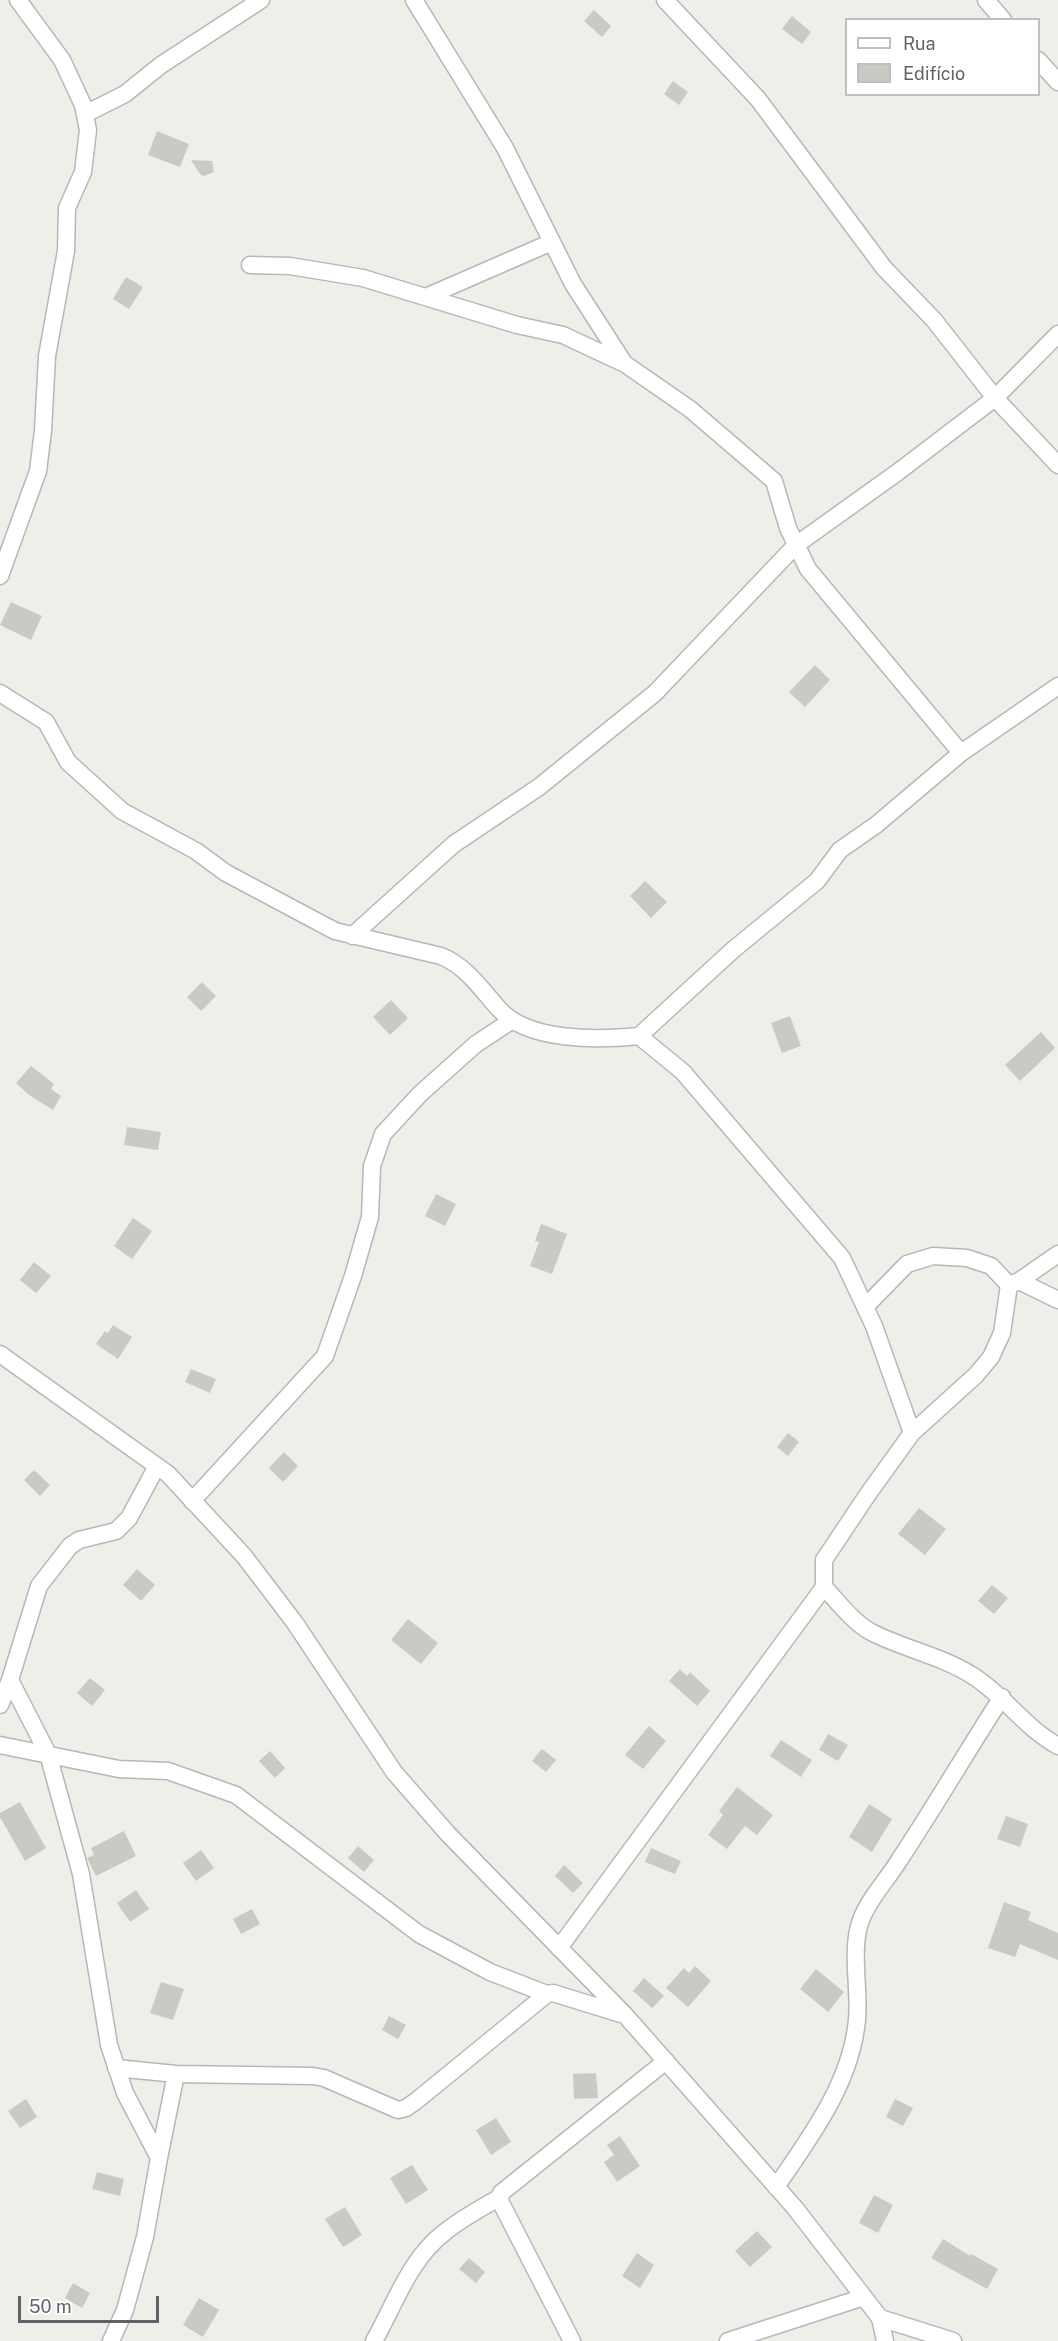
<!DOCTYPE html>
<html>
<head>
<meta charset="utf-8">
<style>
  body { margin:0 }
  #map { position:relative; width:1058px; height:2341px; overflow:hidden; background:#efeee8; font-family:"Public Sans",sans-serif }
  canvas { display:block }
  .legend { position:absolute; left:845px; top:18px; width:195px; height:78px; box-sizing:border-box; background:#fff; border:2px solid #bfc0c2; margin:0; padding:8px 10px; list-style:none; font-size:18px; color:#5f6266 }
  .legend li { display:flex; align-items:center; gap:12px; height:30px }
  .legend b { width:30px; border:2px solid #bfc0c2 }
  .scale { position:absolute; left:18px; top:2296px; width:141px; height:27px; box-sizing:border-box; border:3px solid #5f6266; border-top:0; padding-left:8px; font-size:18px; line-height:21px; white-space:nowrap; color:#5f6266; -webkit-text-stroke:4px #fff; paint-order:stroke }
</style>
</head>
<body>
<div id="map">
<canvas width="1058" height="2341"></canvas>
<ul class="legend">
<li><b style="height:8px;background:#fff"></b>Rua</li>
<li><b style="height:16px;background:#cbc9c4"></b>Edifício</li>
</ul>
<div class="scale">50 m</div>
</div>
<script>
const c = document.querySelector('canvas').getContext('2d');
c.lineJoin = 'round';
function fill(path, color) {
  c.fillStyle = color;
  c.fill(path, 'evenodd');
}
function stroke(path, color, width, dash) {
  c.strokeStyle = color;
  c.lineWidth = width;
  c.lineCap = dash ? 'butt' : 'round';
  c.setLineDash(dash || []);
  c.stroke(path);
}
fill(new Path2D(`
  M594,10L611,26L602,37L584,21Z
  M792,16L811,32L802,44L782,29Z
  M673,81L688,92L679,105L664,94Z
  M157,131L189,144L180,167L148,155Z
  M191,160L212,161L214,172L204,176L200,174Z
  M126,277L143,287L129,309L113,299Z
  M11,602L42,616L31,640L0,625Z
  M815,665L830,680L805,707L789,692Z
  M645,881L667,902L651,918L630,896Z
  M202,982L216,996L201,1011L187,997Z
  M391,1000L408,1018L390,1035L373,1017Z
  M790,1016L801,1046L782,1053L771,1023Z
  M1041,1032L1055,1048L1020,1081L1005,1065Z
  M31,1066L54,1084L51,1089L61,1096L53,1110L29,1095L16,1083Z
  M127,1127L161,1132L158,1150L124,1145Z
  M436,1194L456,1204L445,1226L425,1216Z
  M133,1218L152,1231L132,1259L114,1246Z
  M541,1224L567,1234L552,1274L530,1266L539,1242L535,1241Z
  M34,1262L51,1276L36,1293L20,1280Z
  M113,1325L132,1337L118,1359L96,1344L105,1331L108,1333Z
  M191,1369L216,1379L210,1393L185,1382Z
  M788,1433L799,1442L788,1456L777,1447Z
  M284,1452L298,1466L283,1482L269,1468Z
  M34,1470L50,1485L40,1496L24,1480Z
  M919,1508L946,1529L925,1555L898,1534Z
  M137,1569L155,1585L141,1601L123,1585Z
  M992,1585L1008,1598L994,1614L978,1601Z
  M408,1619L438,1643L421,1664L391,1640Z
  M680,1669L687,1676L690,1672L710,1691L697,1706L669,1681Z
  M90,1678L105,1690L92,1706L77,1693Z
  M649,1726L666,1741L643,1769L625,1755Z
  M828,1734L848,1745L838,1761L819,1750Z
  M781,1740L812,1760L801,1777L770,1756Z
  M542,1749L556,1760L546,1772L532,1761Z
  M270,1751L285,1768L275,1778L259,1761Z
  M737,1787L773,1815L757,1835L745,1826L727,1849L708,1835L723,1815L719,1811Z
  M20,1802L46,1848L25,1861L0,1817V1813Z
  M869,1804L892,1819L872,1852L849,1837Z
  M1006,1816L1028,1824L1020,1847L997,1839Z
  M124,1831L136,1856L96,1876L87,1858L94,1855L91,1848Z
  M358,1846L374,1860L364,1872L348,1858Z
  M651,1848L681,1861L675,1874L645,1862Z
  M201,1850L214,1868L196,1881L183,1863Z
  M564,1865L583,1883L573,1893L555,1876Z
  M136,1890L149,1909L130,1922L117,1903Z
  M1004,1902L1031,1912L1028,1920L1058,1933V1960L1020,1944L1015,1957L988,1948Z
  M252,1909L260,1924L241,1934L233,1919Z
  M695,1966L711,1981L688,2007L666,1988L684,1968L689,1973Z
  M816,1969L844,1992L828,2012L800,1989Z
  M644,1978L664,1996L652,2008L633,1991Z
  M161,1982L184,1989L173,2020L150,2013Z
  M389,2016L406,2025L398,2039L382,2030Z
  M596,2073L598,2098L574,2099L573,2074Z
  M26,2099L37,2117L20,2128L8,2111Z
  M895,2099L913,2108L903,2126L886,2117Z
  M496,2118L511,2142L491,2155L476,2130Z
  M620,2136L640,2166L617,2182L604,2162L614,2155L607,2145Z
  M412,2165L428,2190L406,2204L390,2178Z
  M97,2172L124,2179L120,2196L92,2189Z
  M874,2195L893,2205L878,2233L859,2223Z
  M345,2207L362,2235L343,2247L325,2219Z
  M757,2231L772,2247L750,2267L735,2251Z
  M943,2239L970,2256L971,2254L998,2269L987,2289L931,2258Z
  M637,2253L654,2265L640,2288L622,2276Z
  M469,2258L485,2272L476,2283L459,2269Z
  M73,2283L90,2293L82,2308L65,2298Z
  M199,2298L219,2310L203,2337L183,2325Z`), '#cbc9c4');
const minor = new Path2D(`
  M414,0L505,148L573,284L624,363
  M665,0L758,99L884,268L934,320L995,398L1058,465
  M986,0L1003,20
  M1038,60L1058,82
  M85,114L125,94L161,65L261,0
  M250,265L290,266L363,278L517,325L563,335L625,364L690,409L774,481L788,528L808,569L961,753L1058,686
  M428,296L552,242
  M0,576L38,471L43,431L47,356L66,251L67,208L83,172L88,130L83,105L62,60L18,0
  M0,693L46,722L68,762L122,811L196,851L226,873L335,931L441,956C466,966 481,989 499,1009C528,1042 599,1040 639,1036L683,1072L842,1258L874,1326L912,1433
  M352,936L454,844L539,787L655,693L796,545L898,472L995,398L1058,334
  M639,1036L734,949L817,881L840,850L876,825L961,753
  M1019,1281L1058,1300
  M865,1307L907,1264L933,1256L967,1258L991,1266L1009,1285
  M0,1354L168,1474L244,1556L295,1623L394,1772L448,1834L625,2015L795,2208L880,2318L885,2341
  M192,1501L325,1356L353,1276L370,1217L372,1166L383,1134L420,1094L476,1044L511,1021
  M824,1587C838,1602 853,1622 871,1632C904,1649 942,1656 973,1676C1005,1696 1025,1728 1058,1746
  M10,1680L48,1754L81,1874L109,2045L125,2093L159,2158L145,2237L125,2310L111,2341
  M0,1705L10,1680L39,1586L70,1546L79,1540L116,1531L129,1518L157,1466
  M0,1745L119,1769L168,1771L236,1795L419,1934L490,1972L547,1994
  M559,1948L824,1587V1560L868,1494L912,1433L976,1375L991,1357L1002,1333L1009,1285L1019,1281L1058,1254
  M116,2068L176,2074L313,2076L324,2078L398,2110L406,2108L416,2101L547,1994L553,1993L621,2014
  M159,2158L176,2074
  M776,2187C811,2136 851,2083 857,2020C860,1989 850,1949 861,1920C869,1898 888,1879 900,1859C935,1806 967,1751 1002,1697
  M880,2318L953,2341
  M374,2341C395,2304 410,2258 445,2232C462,2218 482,2208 500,2197
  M572,2341L500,2201L501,2193L666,2061
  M728,2341L864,2297`);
stroke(minor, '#b5b7ba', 19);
stroke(minor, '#fff', 16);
</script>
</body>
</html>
